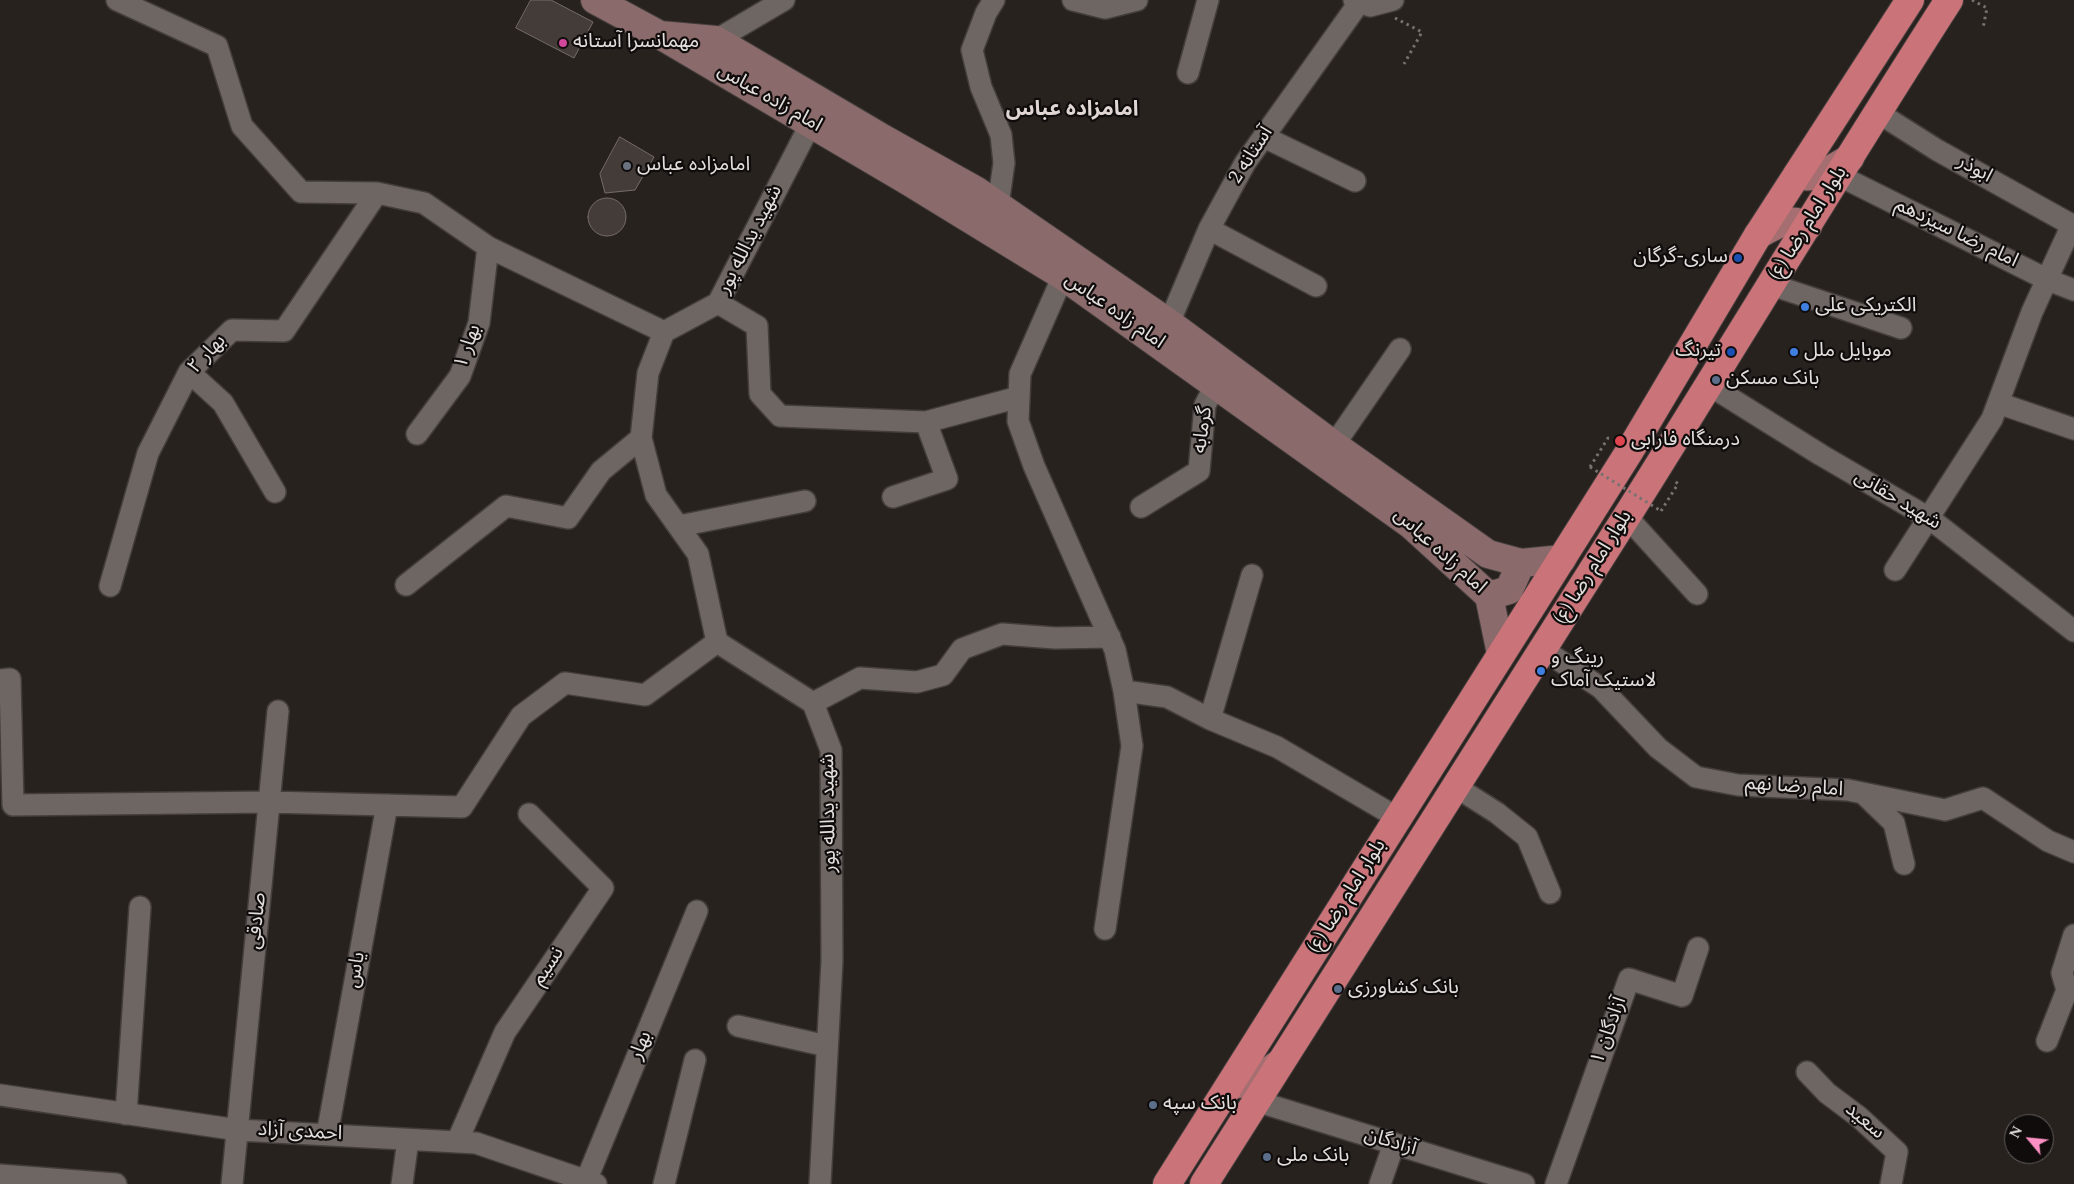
<!DOCTYPE html>
<html>
<head>
<meta charset="utf-8">
<style>
  body { margin:0 }
  #map { position:relative; width:2074px; height:1184px; overflow:hidden; background:#28221f; font-family:Spectral,serif }
  canvas { display:block }
  .north { position:absolute; left:2004px; top:1114px; width:50px; height:50px; box-sizing:border-box; background:#0f0c0b; border:1px solid #64605f; border-radius:50%; rotate:298deg; font-size:14px; font-weight:700; line-height:20px; text-align:center; color:#e3dfdd }
  .north::after { content:''; display:block; margin:auto; width:18px; height:22px; background:#fc8fc3; clip-path:polygon(50% 0,100% 100%,50% 72%,0 100%) }
</style>
</head>
<body>
<div id="map">
<canvas width="2074" height="1184"></canvas>
<div class="north">N</div>
</div>
<script>
const c = document.querySelector('canvas').getContext('2d');
c.lineJoin = 'round';
function fill(path, color) {
  c.fillStyle = color;
  c.fill(path, 'evenodd');
}
function stroke(path, color, width, dash) {
  c.strokeStyle = color;
  c.lineWidth = width;
  c.lineCap = dash ? 'butt' : 'round';
  c.setLineDash(dash || []);
  c.stroke(path);
}
function label(font, color, halo, rows, align = 'center') {
  c.font = font + ' Spectral,"Noto Sans Arabic",serif';
  c.lineWidth = 4.5;
  c.setLineDash([]);
  c.textBaseline = 'middle';
  c.strokeStyle = halo;
  c.fillStyle = color;
  for (const [text, x, y, turn = 0] of rows) {
    c.save();
    c.translate(x, y);
    c.rotate((+turn || 0) * Math.PI / 180);
    c.textAlign = isNaN(turn) ? turn : align;
    if (halo) c.strokeText(text, 0, 0);
    c.fillText(text, 0, 0);
    c.restore();
  }
}
const building = new Path2D(`
  M531,0H551L593,22L574,58L516,28Z
  M620,137L654,157L635,190L605,193L600,174Z
  M588 217a19 19 0 1 1 38 0a19 19 0 1 1-38 0Z`);
fill(building, '#433c39');
stroke(building, '#746c69', 1);
const street = new Path2D(`
  M117,0L217,46L242,126L301,192L377,193L424,203L488,247L664,332
  M994,0L986,13L972,50L981,87L1001,135L1004,163L998,205
  M1073,0L1105,8L1137,0
  M1354,0L1370,6L1393,0
  M716,40L784,0
  M1188,73L1208,0
  M1877,112L1937,150L2072,225L2032,312L1992,419L1895,570
  M811,123L718,303L664,332L648,373L641,438L656,495L698,554L717,642L813,703L831,750L832,961L820,1184
  M1264,137L1355,181
  M1840,176L2048,280L2074,290
  M1209,229L1316,286
  M1063,276L1020,374L1018,421L1034,466L1115,650L1124,691L1167,697L1210,719L1277,747L1398,818
  M1772,285L1901,328
  M718,303L757,326L760,394L780,416L926,422L1019,397
  M1169,323L1209,229L1245,163L1361,0
  M189,372L223,403L275,492
  M1709,385L1821,455L1929,518L2074,631
  M1998,403L2074,429
  M417,434L460,376L479,323L488,247
  M1334,445L1400,349
  M893,497L947,479L926,422
  M1141,507L1199,471L1205,405L1216,384
  M1627,517L1697,594
  M679,526L805,501
  M406,585L506,506L568,518L601,471L641,438
  M110,586L148,453L189,372L232,330L284,331L377,193
  M1542,649L1601,688L1658,748L1696,777L1738,785L1848,790L1945,810L1983,798L2048,841L2074,852
  M0,680L10,679L13,805L269,802L462,807L521,716L565,683L645,695L717,642
  M813,703L860,678L917,682L943,675L962,649L1002,634L1055,638L1110,637
  M1210,719L1252,575
  M1456,787L1497,813L1527,837L1550,893
  M1864,794L1894,823L1904,864
  M1105,929L1132,746L1124,691
  M738,1026L827,1046
  M2047,1041L2067,990L2062,973L2074,935
  M1807,1072L1827,1093L1859,1117L1897,1152L1891,1184
  M0,1095L238,1130L476,1143L596,1184
  M1256,1101L1524,1184
  M126,1114L140,907
  M327,1135L387,805
  M457,1142L505,1032L603,888L529,814
  M0,1175L116,1184
  M586,1181L697,911
  M232,1184L278,711
  M402,1184L408,1140
  M664,1184L695,1060
  M1380,1184L1394,1144
  M1556,1184L1629,979L1682,996L1698,948`);
const secondary = new Path2D(`
  M595,0L660,35
  M1489,596L1509,590L1521,563
  M1501,654L1489,596L1410,524L1063,276L908,181L660,35L716,40L884,139L977,191L1169,323L1334,445L1488,554L1521,563L1562,559`);
const primary = new Path2D(`
  M1797,175C1816,181 1833,168 1850,158
  M1758,235C1774,226 1790,215 1808,226
  M1230,1085L1253,1082L1280,1063`);
const highway = new Path2D(`
  M1167,1184L1629,452L1758,235L1910,0
  M1204,1184C1344,962 1485,741 1625,519C1734,346 1839,171 1949,0`);
stroke(street, '#433e3c', 24);
stroke(secondary, '#433e3c', 30);
stroke(primary, '#433e3c', 30);
stroke(highway, '#433e3c', 30);
stroke(new Path2D(`
  M1972,0L1987,8L1983,28
  M1395,18L1422,32L1404,64
  M1590,467L1608,438L1612,440
  M1661,511L1678,484L1675,481`), '#77726f', 3, [2.5, 4]);
stroke(street, '#6e6663', 21);
stroke(secondary, '#8a6a6a', 28);
stroke(primary, '#a56e70', 28);
stroke(highway, '#ca7379', 28);
stroke(new Path2D(`
  M1590,467L1661,511`), '#77726f', 3, [2.5, 4]);
for (const [x, y, r, color] of [
  [563,43,5,"#d1479c"],
  [627,166,5,"#6b7280"],
  [1738,258,5,"#1a4fb4"],
  [1805,307,5,"#3f7fe0"],
  [1731,352,5,"#1a4fb4"],
  [1794,352,5,"#3f7fe0"],
  [1716,380,5,"#5c6f8a"],
  [1620,441,6,"#e0444e"],
  [1541,671,5,"#3f7fe0"],
  [1338,989,5,"#5c6f8a"],
  [1153,1105,5,"#5c6f8a"],
  [1267,1157,5,"#5c6f8a"]
]) {
  const dot = new Path2D();
  dot.arc(x, y, r, 0, 2 * Math.PI);
  c.fillStyle = color;
  c.fill(dot);
  stroke(dot, '#0f0c0b', 2);
}
label('20px', '#e3dfdd', '#0f0c0b', [
  ["مهمانسرا آستانه",573,43],
  ["امامزاده عباس",637,166],
  ["ساری-گرگان",1728,258,"right"],
  ["الکتریکی علی",1815,307],
  ["تیرنگ",1721,352,"right"],
  ["موبایل ملل",1804,352],
  ["بانک مسکن",1726,380],
  ["درمنگاه فارابی",1631,441],
  ["رینگ و",1551,659],
  ["لاستیک آماک",1551,682],
  ["بانک کشاورزی",1348,989],
  ["بانک سپه",1163,1105],
  ["بانک ملی",1277,1157]
], 'left');
label('20px', '#e3dfdd', '#0f0c0b', [
  ["امام زاده عباس",769,99,30],
  ["آستانه 2",1252,156,-57],
  ["ابوذر",1974,170,29],
  ["بلوار امام رضا (ع)",1809,224,-58],
  ["امام رضا سیزدهم",1956,234,26],
  ["شهید یدالله پور",751,240,-63],
  ["امام زاده عباس",1114,312,35],
  ["بهار ۱",469,347,-71],
  ["بهار ۲",208,355,-47],
  ["گرمابه",1204,430,-82],
  ["شهید حقانی",1897,501,31],
  ["امام زاده عباس",1439,552,42],
  ["بلوار امام رضا (ع)",1594,568,-58],
  ["امام رضا نهم",1794,788,4],
  ["شهید یدالله پور",830,813,-91],
  ["بلوار امام رضا (ع)",1348,897,-58],
  ["صادقی",258,921,-84],
  ["نسیم",549,967,-56],
  ["یاس",357,970,-80],
  ["آزادگان ۱",1610,1031,-70],
  ["بهار",642,1046,-68],
  ["سعید",1864,1122,40],
  ["احمدی آزاد",300,1133,3],
  ["آزادگان",1390,1143,17]
]);
label('bold 21px', '#e0d7d4', '#0f0c0b', [
  ["امامزاده عباس",1072,111]
]);
</script>
</body>
</html>
